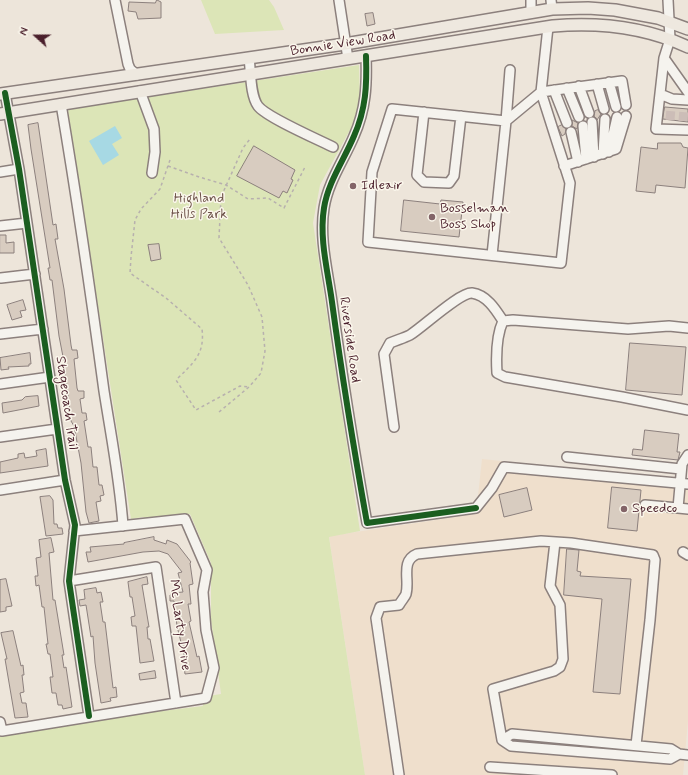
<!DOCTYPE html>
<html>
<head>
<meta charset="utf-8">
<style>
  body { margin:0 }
  #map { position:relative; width:688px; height:775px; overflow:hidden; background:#ede5da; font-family:Mynerve,sans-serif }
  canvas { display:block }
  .north { position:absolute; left:16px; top:16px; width:40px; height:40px; -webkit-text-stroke:3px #fbf7ec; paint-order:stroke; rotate:291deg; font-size:11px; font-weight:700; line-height:16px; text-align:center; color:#4a1f2b }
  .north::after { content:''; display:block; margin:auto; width:14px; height:18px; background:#4a1f2b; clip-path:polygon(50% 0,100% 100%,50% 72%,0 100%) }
</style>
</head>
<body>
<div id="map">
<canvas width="688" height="775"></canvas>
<div class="north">N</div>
</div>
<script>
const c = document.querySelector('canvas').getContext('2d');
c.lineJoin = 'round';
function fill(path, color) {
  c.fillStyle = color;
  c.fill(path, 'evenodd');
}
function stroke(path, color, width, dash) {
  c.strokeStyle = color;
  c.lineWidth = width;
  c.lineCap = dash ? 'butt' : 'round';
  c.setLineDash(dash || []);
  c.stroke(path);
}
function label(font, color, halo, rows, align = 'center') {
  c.font = font + ' Mynerve,sans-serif';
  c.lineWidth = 3;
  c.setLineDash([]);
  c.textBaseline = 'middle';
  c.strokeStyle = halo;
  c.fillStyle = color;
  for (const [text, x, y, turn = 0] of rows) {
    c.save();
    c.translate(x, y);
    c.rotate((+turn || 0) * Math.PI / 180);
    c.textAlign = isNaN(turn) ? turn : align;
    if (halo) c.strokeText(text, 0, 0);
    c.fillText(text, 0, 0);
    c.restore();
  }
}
fill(new Path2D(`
  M482,459L688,480V721L683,775H365L329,536L476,514Z`), '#efdfcc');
fill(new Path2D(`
  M201,0H269L274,7L284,30L215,34Z
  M359,65L360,101L351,128L320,185L313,223L360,531L329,537L365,775H0V731L203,706L202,697L221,694L211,620V563L190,514L147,520L143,517L131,519L68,112L69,109Z`), '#dce5b7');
fill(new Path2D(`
  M115,126L122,138L112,144L119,155L103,165L89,141Z`), '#a7d9e4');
const building = new Path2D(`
  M157,0L161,2V18L138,19L136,12L128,11L129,2L155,3Z
  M373,13L375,24L367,26L365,14Z
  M665,107L688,109V122L663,119Z
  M598,110L601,114L597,120L594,116L595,111Z
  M572,120L578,123L577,129L572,126Z
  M38,123L53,225L56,224L58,239H55L64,289L71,345L72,350H77L78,358L74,359L77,388L78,391H84V398L80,399L82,413H86L87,420L84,421L88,447H91L93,467H97L99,485H102L104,495L100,496L101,501L96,502L99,521L89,523L86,512L81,463L74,426L71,421L66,378H65V367L59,336L52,280H50L48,268H50L31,149L28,125Z
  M562,125L566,129L565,134L562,136L558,127Z
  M658,143H681L683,147L688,148L685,188L656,185L655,193L636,191L641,147L657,149Z
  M254,146L295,170L291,179L293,180L287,193L283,191L279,198L237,176Z
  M404,200L440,204L441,200L463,202L459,237L401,231Z
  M0,235H6V243L14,242V253H0Z
  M159,244L161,259L151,261L148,245Z
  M23,300L26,310L20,311L22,317L12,320L7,305Z
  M630,343L686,347L682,395L626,390Z
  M30,353L31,364H29V366L8,367L9,369L1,370L0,358Z
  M38,396L39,406L3,413L2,403L22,400L25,397Z
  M645,430L679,434L677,452H680L678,460L632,455L633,449L642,450Z
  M46,449L48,466L0,473V462L18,458V454L24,453L25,458L37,456L36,451Z
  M612,487L641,490L637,531L608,528Z
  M527,488L532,510L504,517L499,495Z
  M50,496L53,500L54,524H57L58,528H62L63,534L46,536L40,497Z
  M154,537V540L166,544L167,540L177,544L191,562L190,563L193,584L189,585L191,604H188L191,621L189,622L197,657L199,656L202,672L185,674L183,659H185L177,626L174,601H170V595H173V593L183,592L178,573L182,572L168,554L159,551L143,552L88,562L86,552H91L90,547L124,544V543Z
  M51,538L54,552L49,553L53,600H55L64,655H62L64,668L66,667L72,707L63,709L62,705H58L56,693H52L50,677H53L50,654H48L46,644H48L44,607H42L39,585L36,586L35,576H38L36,558L41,557L39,540Z
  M567,549L579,550L577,571L581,572L580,576L631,579L620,694L593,692L602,599L564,595Z
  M147,577L148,584L142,585L149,627H147L148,639H150L154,661L140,663L136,626H132L131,617L135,616L132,597H130L128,582Z
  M6,579L12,606L6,607V611L0,612V580Z
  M96,588L97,593L101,592L103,602H100L103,622H105L113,688L116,687L117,697L110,698L111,701L101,703L95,663L93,636L91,637L86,605L80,606L79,600L85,599L84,590Z
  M13,631L21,666L23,665L24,675H22L24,692L20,693L22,703H26L28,717L15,718L5,659H7L1,633Z
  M155,671L156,678L140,680L139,674Z`);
fill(building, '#d8ccc0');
stroke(building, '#8c807d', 1);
stroke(new Path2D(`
  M670,120L671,108
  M683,121L684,109`), '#ccbdb7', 9, [9, 4.5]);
const minor = new Path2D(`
  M115,0L128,64L130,69L137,75
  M339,0L348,59
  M531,0V13
  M551,0L552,9
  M668,0L670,39L664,58L656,129L688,130
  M548,27L541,92L506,121L392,109L372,172L368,242L561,263L570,183L541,92L622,81L626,105
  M366,56C367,85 366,109 354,136C344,160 328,182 324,208C319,239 328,272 332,302C342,376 354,450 367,523L476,508L492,488L504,467L688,484
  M249,58C251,72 250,95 258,106C266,117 319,140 333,147
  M664,58L688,92
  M609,82L616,107
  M597,84L604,109
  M579,86L589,113
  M567,88L579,117
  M554,90L567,123
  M140,91L154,129L155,152L152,173
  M5,93L19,169L65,480L75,525L69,581L89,716
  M660,94L672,99L688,100
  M61,104C77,199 91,295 104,391C111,436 120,481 123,526
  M424,112L417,175L424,182L449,183L454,176L461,116
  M592,122L594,157
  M583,126L586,159
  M571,132L578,162
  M609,152L617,117
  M603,154L605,119
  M564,166L616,149L626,116
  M0,172L19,169
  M0,226L27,223
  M492,255L506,121L510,70
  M1,278L35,274
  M688,328L669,326L628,329L513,320L503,321C496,336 496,356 497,373L505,377L622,397L688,410
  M0,334L43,329
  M0,384L50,377
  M394,427L384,354L390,343C397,340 404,338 410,335C423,327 460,292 472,293C487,295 496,310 503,321
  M0,437L57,429
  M688,455L682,464L678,508L688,509
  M567,457L681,469
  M0,490L65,480
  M645,505L678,508
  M555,542L550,586L560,605L563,659L560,667L554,671L493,689L502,740L511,746L670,759L679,754
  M683,552L688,555
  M69,581L156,567L176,703
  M0,722L2,731L206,698L214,668L206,630L203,592L207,570L185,519L74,531
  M502,740L512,734L671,749L679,754L688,755
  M490,767L612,775
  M399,775L376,618L380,607L399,605C401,601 405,597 406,594C410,580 400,561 417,554L541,541L571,543L653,555L655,560L650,620L636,745`);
const major = new Path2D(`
  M0,94L345,44L552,9L588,8L615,10L658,18L688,29
  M0,114L553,26C600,22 645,27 688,47`);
stroke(minor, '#8c807d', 12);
stroke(major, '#8c807d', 14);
stroke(new Path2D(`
  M170,160L160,189L141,209L135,220L131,257L130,273L166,298L202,329C205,355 193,363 176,380L196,410L240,386L249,387
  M168,166L196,176L226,185L248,199L268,198L284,208L305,167
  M219,412L249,387L261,373L265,351L262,317L248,285L219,238L221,197L243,148L250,139`), '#b7b0ae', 1.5, [3, 3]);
stroke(minor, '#f5f3ee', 9);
stroke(major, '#eee8df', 11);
stroke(new Path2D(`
  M366,56C367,85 366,109 354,136C344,160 328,182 324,208C319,239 328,272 332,302C342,376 354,450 367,523L476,508
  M5,93L19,169L65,480L75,525L69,581L89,716`), '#1b5e20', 6);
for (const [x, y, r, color] of [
  [353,186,4,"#836468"],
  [432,217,4,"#836468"],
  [624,509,4,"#836468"]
]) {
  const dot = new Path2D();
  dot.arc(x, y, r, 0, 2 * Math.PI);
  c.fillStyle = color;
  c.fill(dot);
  stroke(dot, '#fbf7ec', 1.5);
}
label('14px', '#4a1f2b', '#fbf7ec', [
  ["Bonnie View Road",343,44,-9],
  ["Riverside Road",349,340,82],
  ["Stagecoach Trail",66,403,82],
  ["Mc Larty Drive",179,625,82]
]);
label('14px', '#4a1f2b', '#fbf7ec', [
  ["Idleair",361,186],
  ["Bosselman",440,209],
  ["Boss Shop",440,225],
  ["Speedco",632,509]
], 'left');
label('14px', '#6b5047', '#fbf7ec', [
  ["Highland",199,199],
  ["Hills Park",199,215]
]);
</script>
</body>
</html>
